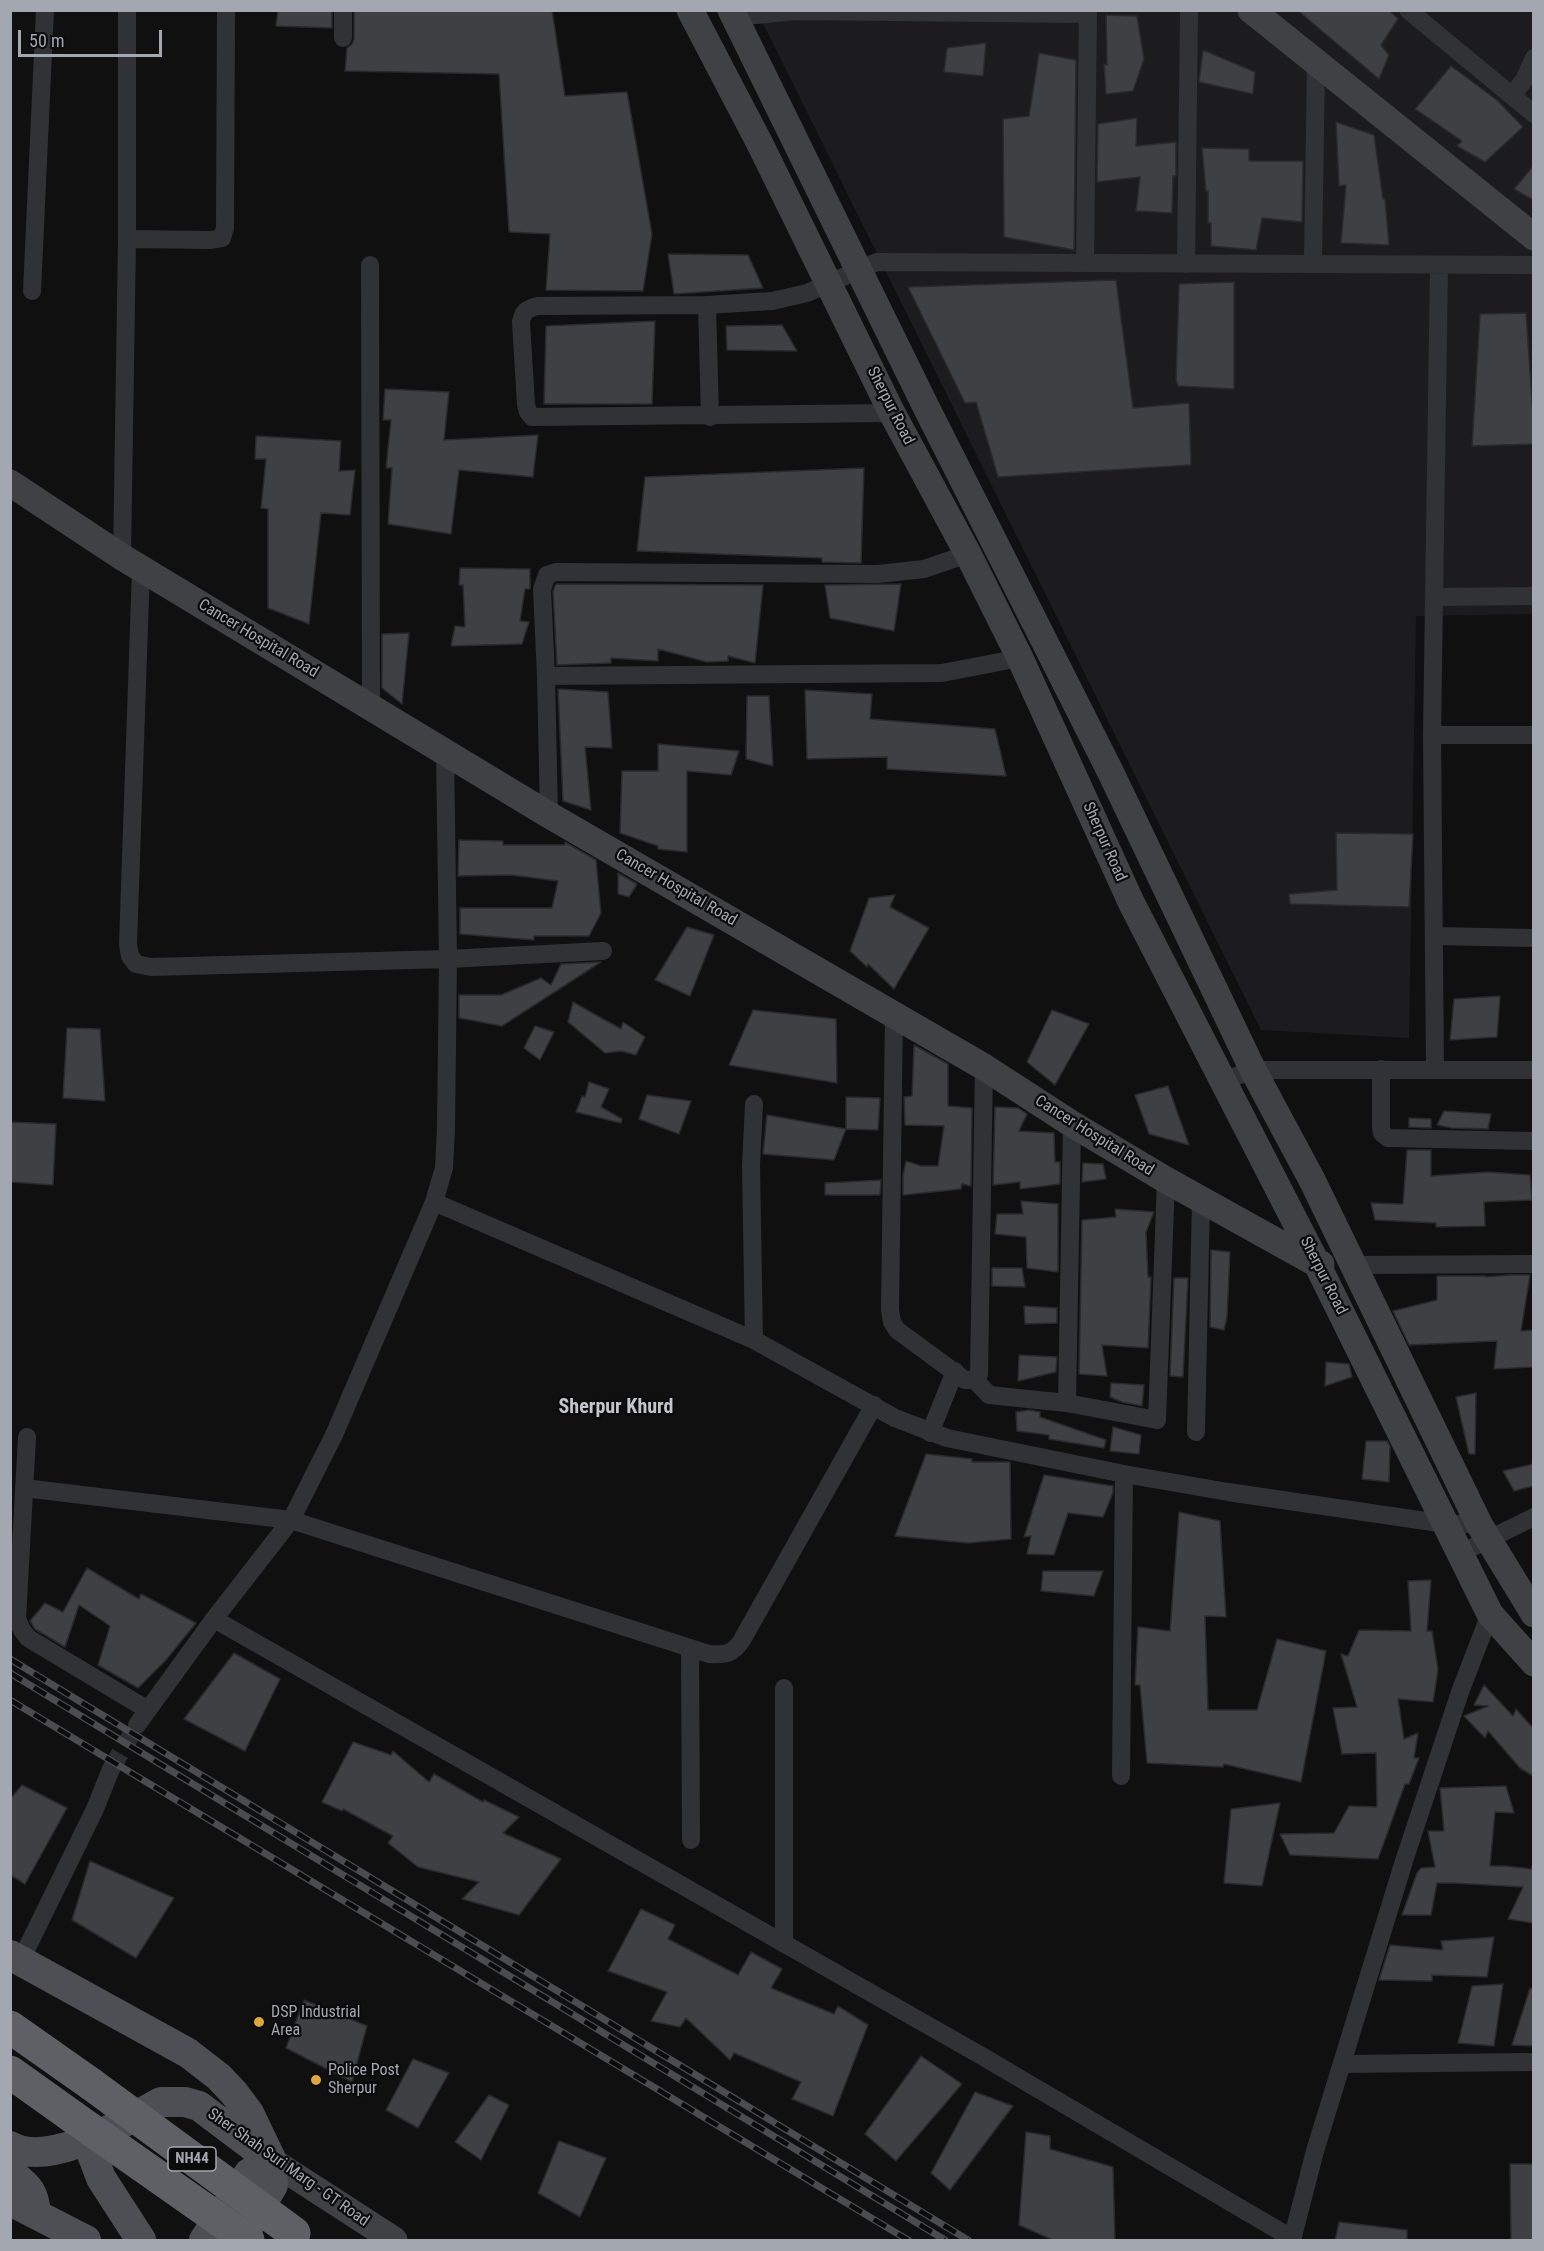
<!DOCTYPE html>
<html>
<head>
<meta charset="utf-8">
<style>
  body { margin:0 }
  #map { position:relative; width:1544px; height:2251px; overflow:hidden; background:#101011; font-family:"Roboto Condensed",sans-serif }
  canvas { display:block }
  .frame { position:absolute; inset:0; border:12px solid #a2a7b0; pointer-events:none }
  .scale { position:absolute; left:18px; top:30px; width:144px; height:27px; box-sizing:border-box; border:3px solid #a2a7b0; border-top:0; padding-left:8px; font-size:18px; line-height:21px; white-space:nowrap; color:#a2a7b0; -webkit-text-stroke:4px #0b0b0c; paint-order:stroke }
</style>
</head>
<body>
<div id="map">
<canvas width="1544" height="2251"></canvas>
<div class="frame"></div>
<div class="scale">50 m</div>
</div>
<script>
const c = document.querySelector('canvas').getContext('2d');
c.lineJoin = 'round';
function fill(path, color) {
  c.fillStyle = color;
  c.fill(path, 'evenodd');
}
function stroke(path, color, width, dash) {
  c.strokeStyle = color;
  c.lineWidth = width;
  c.lineCap = dash ? 'butt' : 'round';
  c.setLineDash(dash || []);
  c.stroke(path);
}
function label(font, color, halo, rows, align = 'center') {
  c.font = font + ' "Roboto Condensed",sans-serif';
  c.lineWidth = 4.5;
  c.setLineDash([]);
  c.textBaseline = 'middle';
  c.strokeStyle = halo;
  c.fillStyle = color;
  for (const [text, x, y, turn = 0] of rows) {
    c.save();
    c.translate(x, y);
    c.rotate((+turn || 0) * Math.PI / 180);
    c.textAlign = isNaN(turn) ? turn : align;
    if (halo) c.strokeText(text, 0, 0);
    c.fillText(text, 0, 0);
    c.restore();
  }
}
fill(new Path2D(`
  M757,11H1533V614L1416,616L1409,1038L1261,1030Z`), '#1c1c1e');
const building = new Path2D(`
  M278,10H332V28L276,26Z
  M354,10H552L565,96L627,92L652,234L643,291L546,290L550,234L509,232L499,74L345,71L347,48L352,44L354,39Z
  M1297,10H1389L1398,19L1381,45L1389,55L1379,79Z
  M1106,15L1137,16L1144,59L1133,91L1106,94L1104,64L1107,65Z
  M986,43L983,76L944,72L947,48Z
  M1203,50L1255,72L1253,94L1199,82Z
  M1039,53L1076,60L1074,250L1004,237L1003,119L1029,116Z
  M1451,66L1497,100L1523,127L1485,162L1457,146L1462,141L1415,109Z
  M1137,118L1136,146L1176,142V176H1173L1172,213L1136,211L1140,177L1097,182L1098,124Z
  M1336,122L1374,135L1383,199H1385L1389,245L1341,243L1346,185L1339,186Z
  M1202,148L1249,149V161H1303L1302,222L1262,218L1256,250L1211,246V223H1208V191H1206Z
  M1533,166V200L1514,189Z
  M668,254L748,255L763,288L674,294Z
  M1116,280L1133,408L1189,403L1191,465L998,477L976,402L965,403L908,287Z
  M1234,282V389L1178,386L1176,380L1179,284Z
  M1526,313L1533,415V444L1472,446L1480,314Z
  M655,321L652,404H544L546,326Z
  M782,325L797,351L727,350L726,326Z
  M385,389L449,392L444,440L538,435L533,477L459,470L451,534L388,524L392,468H386L391,420H383Z
  M256,436L341,441L339,471L355,470L350,515L321,513L309,624L268,608V509L261,508L266,459H255Z
  M864,468L861,563L822,562V558L637,551L645,477Z
  M460,568L530,569V589H525L520,621L529,622L522,644L451,646L455,626L465,627L463,585H459Z
  M556,584L763,585L755,663L728,656V661L707,662L658,649V661L611,658V663L557,665L553,591Z
  M901,584L894,631L830,618L825,585Z
  M409,633L402,704L382,688V634Z
  M558,689L608,692L612,748L585,747L591,810L563,801Z
  M805,690L872,694L870,719L995,729L1006,776L887,769V757L807,759Z
  M747,696H769L773,766L746,759Z
  M658,744L739,751L731,775L687,771V852L658,849V846L620,833L622,771H658Z
  M1336,833L1413,834L1409,907L1290,904L1289,894L1337,890Z
  M459,840L503,841V845H565V842L596,860L601,913L589,936H534V940L460,934V908H552L558,881L511,875L458,876Z
  M618,873L637,884L629,897L618,894Z
  M895,895L890,907L929,928L894,989L868,964L867,967L850,951L869,898Z
  M687,927L714,935L690,996L655,980Z
  M601,962L502,1026L459,1018V995H501L541,978L551,985L561,964Z
  M1500,996L1497,1037L1450,1040L1454,999Z
  M573,1002L621,1029L623,1022L645,1037L636,1055L621,1051L605,1053L568,1022Z
  M753,1010L836,1019L837,1083L729,1065Z
  M1052,1010L1089,1024L1055,1085L1027,1062Z
  M535,1026L554,1032L540,1060L524,1048Z
  M67,1028L100,1029L105,1101L63,1098Z
  M914,1045L948,1064V1106L972,1108L971,1186L962,1184L961,1189L903,1195V1176L906,1161L921,1166H938L944,1126L905,1125L904,1097L912,1096Z
  M589,1082L609,1089L601,1107L622,1119L621,1123L576,1112L582,1096L585,1097Z
  M1168,1086L1189,1145L1149,1134L1135,1095Z
  M647,1095L691,1101L679,1134L639,1119Z
  M846,1097L880,1098L878,1130L846,1129Z
  M995,1107L1018,1108L1027,1114L1019,1131L1054,1133L1055,1162H1060V1184L1020,1189V1182L993,1185Z
  M1444,1111L1491,1114L1488,1129L1452,1128L1437,1125Z
  M767,1115L846,1129L834,1160L763,1154Z
  M1409,1118L1431,1119V1128L1409,1127Z
  M10,1122L56,1124L53,1185L10,1182Z
  M1407,1150H1431V1176L1488,1172L1530,1175L1532,1200L1484,1202L1485,1226L1436,1227V1223L1375,1220L1371,1203L1403,1204Z
  M1083,1163L1103,1164L1106,1179L1082,1182Z
  M881,1180L880,1195H825V1183Z
  M1021,1201L1058,1204V1272L1027,1268L1026,1237L995,1234L997,1214H1023Z
  M1115,1209L1154,1212L1146,1232L1148,1277H1151L1148,1348L1102,1345L1107,1376L1079,1374L1082,1220L1116,1217Z
  M1211,1250L1230,1252L1227,1317L1224,1330L1210,1327Z
  M992,1268H1022L1025,1287L992,1286Z
  M1509,1275H1530L1521,1331L1533,1330V1367L1494,1369L1497,1341L1409,1345L1393,1311L1437,1300V1276H1486V1277Z
  M1174,1278H1188L1183,1377L1170,1376Z
  M1024,1306L1057,1308V1323L1025,1324Z
  M1019,1355L1057,1357L1056,1372L1018,1381Z
  M1326,1362L1349,1364L1352,1377L1325,1386Z
  M1111,1383L1144,1385L1142,1406L1122,1402L1110,1397Z
  M1476,1393L1475,1454H1469L1456,1397Z
  M1029,1410L1040,1412V1417L1106,1440L1104,1448L1049,1439V1435L1017,1431L1016,1412Z
  M1113,1427L1141,1435L1139,1454L1110,1451Z
  M1366,1441H1387L1390,1446L1389,1482L1362,1479Z
  M926,1454L972,1459V1462H1010L1011,1539L968,1543L895,1536Z
  M1533,1464V1486L1514,1491L1503,1471Z
  M1044,1475L1113,1486V1493L1103,1517L1068,1513L1054,1555L1027,1554L1031,1536L1024,1537Z
  M1179,1512L1220,1521L1226,1617L1205,1616L1208,1710H1257L1277,1639L1326,1651L1301,1782L1224,1764L1223,1767L1147,1763L1140,1685H1135L1138,1627L1170,1631Z
  M87,1568L139,1599L141,1594L196,1623L166,1660L138,1688L98,1665L110,1626L79,1605L65,1647L35,1629L30,1621L45,1603L63,1612Z
  M1043,1571H1103L1094,1596L1041,1591Z
  M1431,1580L1427,1631H1432L1438,1670L1433,1702L1398,1699L1404,1739L1418,1733L1414,1758H1419L1409,1784H1405L1378,1859L1290,1855L1280,1834L1334,1833L1349,1806L1377,1807L1376,1753L1342,1754L1333,1708L1357,1707L1341,1654L1348,1656L1359,1630L1411,1631L1408,1581Z
  M234,1653L280,1679L245,1751L184,1719Z
  M1484,1685L1513,1716L1516,1709L1533,1728V1776L1520,1768L1488,1731L1485,1738L1464,1716L1488,1706L1474,1705Z
  M353,1742L391,1755L393,1751L429,1782L434,1774L483,1802L484,1800L519,1817L503,1833L561,1859L519,1915L462,1899L479,1882L418,1867L388,1843L393,1836L343,1809L342,1811L322,1802Z
  M22,1785L67,1808L25,1884L10,1875V1799Z
  M1506,1786L1514,1813L1495,1812L1490,1866H1506L1531,1869L1533,1864V1923L1508,1919L1523,1887L1453,1883H1437L1431,1915H1402L1417,1873L1421,1868L1435,1867L1428,1831H1444L1440,1788Z
  M1280,1803L1262,1886L1224,1883L1231,1809Z
  M90,1861L174,1898L136,1958L72,1920Z
  M641,1909L675,1925L668,1939L738,1975L751,1952L782,1969L771,1988L834,2014L838,2006L868,2025L833,2116L792,2099L801,2082L734,2053L730,2060L686,2018L680,2027L651,2021L667,1992L608,1971Z
  M1494,1937L1487,1977L1432,1975V1981L1379,1980L1390,1945L1443,1950L1441,1941Z
  M1503,1984L1494,2046L1458,2043L1472,1986Z
  M1530,1988L1533,1989V2046L1512,2045Z
  M304,2000L367,2026L352,2082L286,2048Z
  M921,2056L962,2084L896,2161L865,2134Z
  M413,2059L449,2073L418,2128L386,2110Z
  M975,2092L1013,2106L950,2190L931,2173Z
  M489,2095L509,2105L481,2160L455,2142Z
  M1026,2132L1050,2136V2149L1113,2167L1115,2241H1055L1019,2225Z
  M559,2141L606,2158L580,2217L538,2193Z
  M1510,2164H1533V2241H1511Z
  M1339,2222L1407,2230V2241H1335Z`);
fill(building, '#3f4044');
stroke(building, '#2a2a2d', 1.5);
stroke(new Path2D(`
  M111,1769L137,1725`), '#2d2e31', 18, [18, 9]);
stroke(new Path2D(`
  M1408,10L1534,114
  M734,17L797,11L1088,14
  M343,38V10
  M1512,96L1524,80L1534,58
  M127,239L211,240L222,238L225,228L226,10
  M1085,263L1088,10
  M1186,264L1189,10
  M1313,264L1316,62
  M370,265L371,707
  M32,291L45,10
  M707,305L710,417
  M892,413L532,417L528,412L526,404L521,322C523,311 527,309 537,306L707,305L772,301L807,293L877,262L1534,265
  M968,554L924,569L878,574L556,572L547,575L542,589L546,676L942,673L1020,658
  M122,557L127,239V10
  M141,569L128,944L130,956L136,964L151,967L448,959L603,951
  M1434,597L1534,596
  M546,676L549,815
  M1432,735H1534
  M445,752L448,959L446,1129L444,1168L434,1202L754,1340L895,1418L947,1438L1124,1474L1228,1492L1446,1524H1479
  M1434,936L1534,938
  M894,1015L890,1310L892,1322L897,1330L965,1380H975L979,1374L984,1067
  M1381,1069V1127L1382,1133L1388,1138L1534,1141
  M1435,1069L1432,735L1439,265
  M1223,1081L1253,1070H1534
  M434,1202L334,1435L291,1520L709,1654C726,1655 733,1654 742,1640L874,1405
  M1353,1265L1534,1264
  M754,1340L751,1165L754,1104
  M975,1380L989,1395L1067,1403L1157,1420L1166,1180
  M1067,1403L1072,1124
  M1196,1432L1201,1200
  M930,1433L955,1371
  M27,1437L17,1619L22,1630L28,1638L148,1710
  M24,1488L291,1520
  M1461,1553L1534,1517
  M214,1619L980,2055L1293,2239
  M690,1648L691,1840
  M784,1688V1944
  M137,1725L214,1619L291,1520
  M1121,1776L1124,1474
  M21,1960L95,1809L111,1769
  M1342,2064L1534,2062
  M1292,2240L1315,2151L1404,1861L1460,1692L1490,1614`), '#313235', 18);
stroke(new Path2D(`
  M690,10L760,144L892,413L968,554L1020,658L1131,902L1317,1264L1490,1614L1534,1663
  M731,10L927,409L1110,771L1253,1070L1312,1180L1479,1524L1534,1614
  M1251,10L1534,237
  M10,483L122,557L549,815L984,1067L1072,1124L1166,1180L1317,1264H1321
  M272,2161L394,2240`), '#3f4145', 27);
stroke(new Path2D(`
  M10,1955L188,2053L219,2077L234,2093L249,2113L272,2161L273,2185L247,2229
  M87,2141L101,2178L141,2240
  M10,2146C50,2169 126,2121 161,2102H185L199,2106L268,2158
  M10,2172C28,2187 34,2190 36,2214
  M10,2201L86,2240
  M204,2240L249,2173L272,2161`), '#4e4f54', 30);
stroke(new Path2D(`
  M10,2027L91,2084
  M10,2072L73,2117`), '#5e6066', 33);
const rail = new Path2D(`
  M10,1659L968,2240
  M10,1673L945,2240
  M10,1700L908,2240`);
stroke(rail, '#4a4c50', 7);
stroke(rail, '#0b0b0c', 4.5, [14]);
stroke(new Path2D(`
  M91,2084L294,2233
  M73,2117L248,2240`), '#5e6066', 33);
for (const [x, y, r, color] of [
  [259,2022,6,"#dda73c"],
  [316,2080,6,"#dda73c"]
]) {
  const dot = new Path2D();
  dot.arc(x, y, r, 0, 2 * Math.PI);
  c.fillStyle = color;
  c.fill(dot);
  stroke(dot, '#0b0b0c', 2);
}
for (const [x, y, w] of [
  [192,2159,48]
]) {
  const box = new Path2D();
  box.roundRect(x - w / 2, y - 12, w, 24, 4.5);
  c.fillStyle = '#0b0b0c';
  c.fill(box);
  stroke(box, '#a2a7b0', 1.5);
}
label('bold 15px', '#a2a7b0', null, [
  ["NH44",192,2159]
]);
label('16px', '#a2a7b0', '#0b0b0c', [
  ["Sherpur Road",890,406,63],
  ["Cancer Hospital Road",258,639,31],
  ["Sherpur Road",1104,842,66],
  ["Cancer Hospital Road",676,888,30],
  ["Cancer Hospital Road",1094,1136,32],
  ["Sherpur Road",1323,1276,63],
  ["Sher Shah Suri Marg - GT Road",288,2168,35]
]);
label('16px', '#a2a7b0', '#0b0b0c', [
  ["DSP Industrial",271,2013],
  ["Area",271,2031],
  ["Police Post",328,2071],
  ["Sherpur",328,2089]
], 'left');
label('bold 20px', '#c3c5cd', '#0b0b0c', [
  ["Sherpur Khurd",616,1408]
]);
</script>
</body>
</html>
